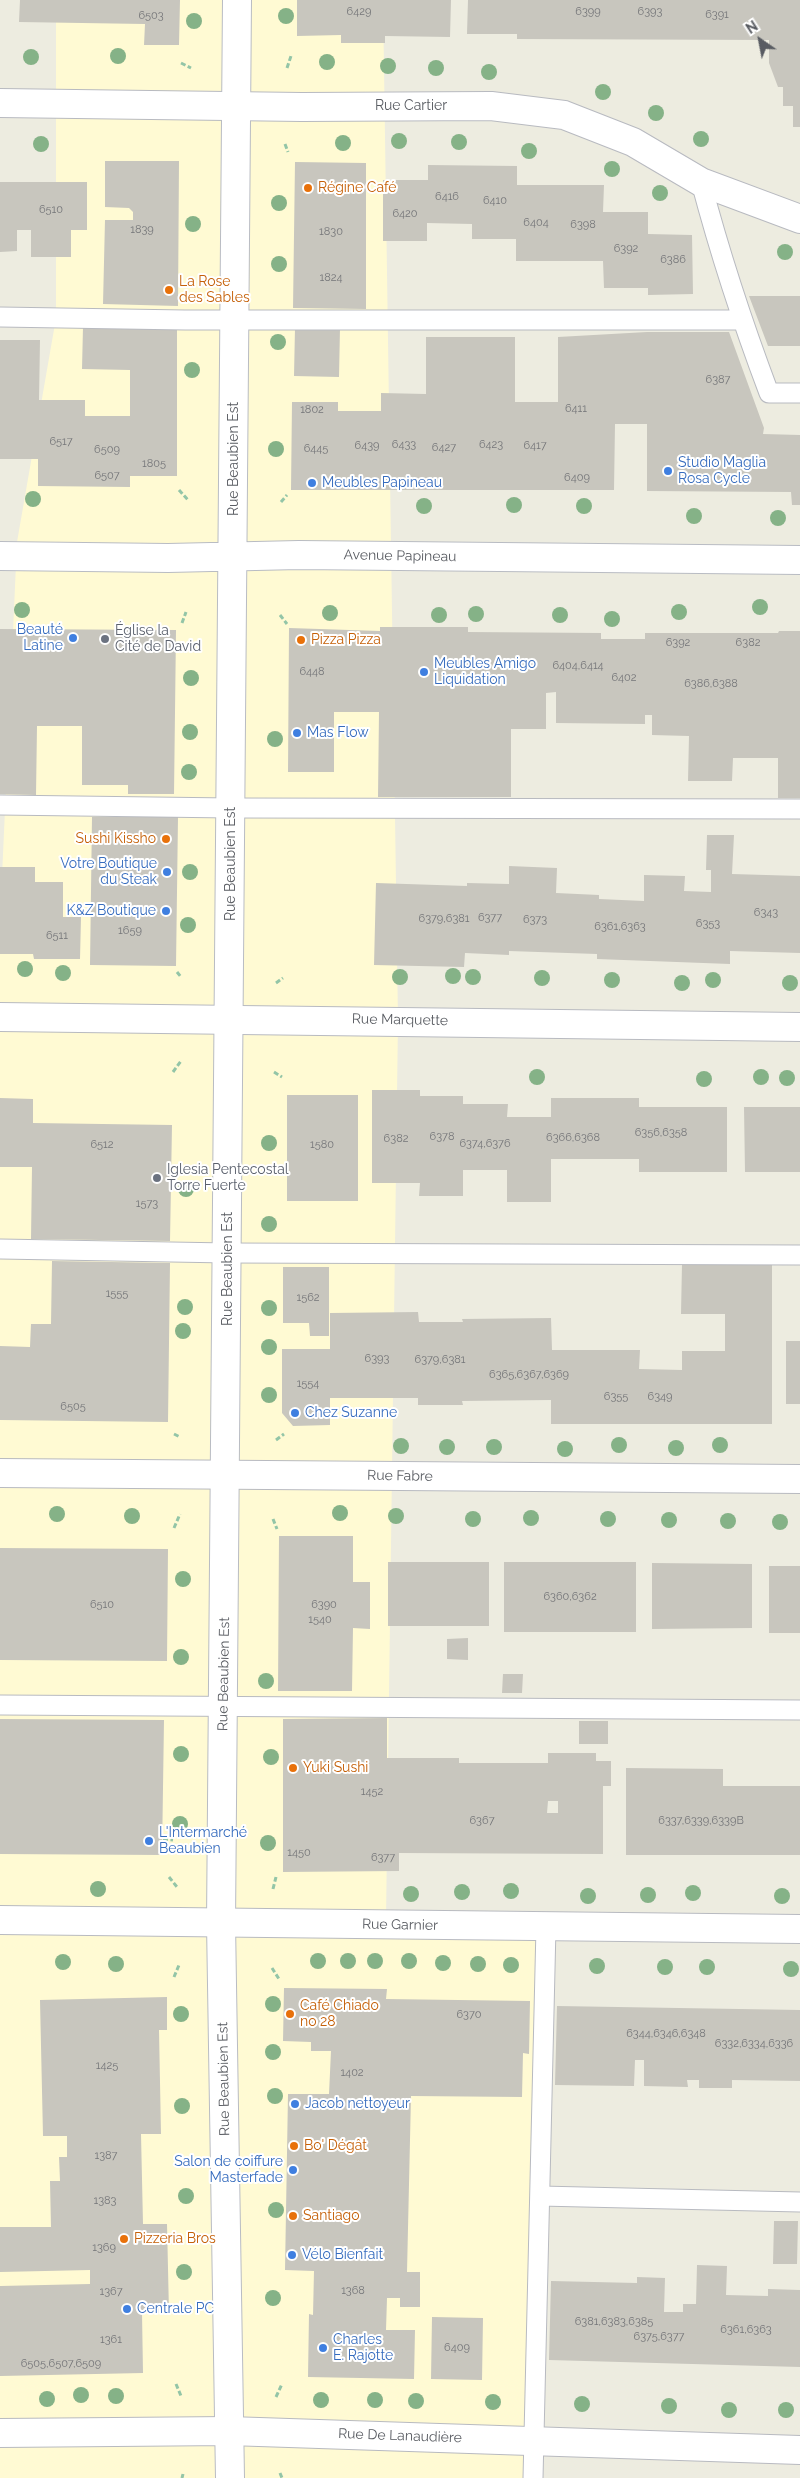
<!DOCTYPE html>
<html>
<head>
<meta charset="utf-8">
<style>
  body { margin:0 }
  #map { position:relative; width:800px; height:2478px; overflow:hidden; background:#edece0; font-family:Raleway,sans-serif }
  canvas { display:block }
  .north { position:absolute; left:735px; top:15px; width:50px; height:50px; -webkit-text-stroke:4px #fff; paint-order:stroke; rotate:327deg; font-size:14px; font-weight:700; line-height:20px; text-align:center; color:#595c62 }
  .north::after { content:''; display:block; margin:auto; width:18px; height:22px; background:#595c62; clip-path:polygon(50% 0,100% 100%,50% 72%,0 100%) }
</style>
</head>
<body>
<div id="map">
<canvas width="800" height="2478"></canvas>
<div class="north">N</div>
</div>
<script>
const c = document.querySelector('canvas').getContext('2d');
c.lineJoin = 'round';
function fill(path, color) {
  c.fillStyle = color;
  c.fill(path, 'evenodd');
}
function stroke(path, color, width, dash) {
  c.strokeStyle = color;
  c.lineWidth = width;
  c.lineCap = dash ? 'butt' : 'round';
  c.setLineDash(dash || []);
  c.stroke(path);
}
function label(font, color, halo, rows, align = 'center') {
  c.font = font + ' Raleway,sans-serif';
  c.lineWidth = 4;
  c.setLineDash([]);
  c.textBaseline = 'middle';
  c.strokeStyle = halo;
  c.fillStyle = color;
  for (const [text, x, y, turn = 0] of rows) {
    c.save();
    c.translate(x, y);
    c.rotate((+turn || 0) * Math.PI / 180);
    c.textAlign = isNaN(turn) ? turn : align;
    if (halo) c.strokeText(text, 0, 0);
    c.fillText(text, 0, 0);
    c.restore();
  }
}
fill(new Path2D(`
  M56,0H383L398,1020L386,1919L546,1927L532,2478H0V921L17,542L56,318Z`), '#fffad3');
fill(new Path2D(`
  M20,0H180L179,45H144L145,24L19,22Z
  M297,0H451L450,37L385,36V43H341V35L297,36Z
  M468,0H800V127H793V106H783V87H778L769,63V40L517,39V34H467Z
  M105,161H179L178,306L103,304L105,220H133V212L129,208L105,207Z
  M295,162L366,163V309L293,308Z
  M428,165L517,166V185H604L603,212H648V234L692,235L693,294L648,295V288H604L603,261H516V239H472V224L427,223V241H383V180H428Z
  M0,182H87V230H71V257H31V230H17V251L0,252Z
  M749,296H800V346H768Z
  M83,327H177V476H130V487L38,486V459H0V340H40L39,400H85V416H130V370L82,369Z
  M295,328H340L339,377L294,376Z
  M647,332H729L764,428L763,434L800,435V505H792L791,492L647,491V424H615L614,490H291L292,402H338V411H381V393L426,394V337H515V402H558V337Z
  M380,627H468V632L601,633V639H645V633H778L779,631H800V798H778V758H733L732,781H688L689,736L652,735V715H645V724L556,723V692L546,693V729H511V797H378L379,712H334V772H288L289,628L380,631Z
  M0,629L176,630L174,794H128V785H82V726H37L36,795L0,794Z
  M92,817H178L176,966L90,965Z
  M707,835H734L732,874L800,876V953L730,951V964L597,959V954L509,951V955L465,953L464,967L374,965L376,883L467,886V883L509,884V866L557,868L556,893L599,895V899L644,901V875L685,876L684,891L711,892V870H706Z
  M0,867H35V882H63V917H81L80,959H34L33,954H0Z
  M372,1090H420V1096H463V1104H508L507,1117H551V1098H639V1107H727V1172H639V1159H551V1202H507V1170H463V1196H419L420,1183H372Z
  M287,1095H358V1201H287Z
  M0,1098L33,1099V1123L172,1125L170,1241L31,1239L32,1167H0Z
  M744,1107H800V1172H745Z
  M52,1261L170,1263L168,1422L0,1420V1346L30,1347L31,1324H51Z
  M682,1264H772V1424H551V1400L462,1401L463,1405H418V1398H330V1425L293,1426L282,1413V1349H330V1313L418,1312L419,1322H463L462,1319L551,1318L552,1350H640L639,1369L682,1370V1351H725V1314H681Z
  M283,1267H329V1336H310L309,1323H283Z
  M786,1341H800V1404H786Z
  M279,1536H353V1582H370V1629L353,1628L352,1691H278Z
  M0,1548L168,1549L167,1661L0,1660Z
  M388,1562H489V1626H388Z
  M504,1562H636V1632H504Z
  M652,1563L752,1564V1628L652,1629Z
  M769,1566H800V1633H769Z
  M468,1638V1660L447,1659V1639Z
  M503,1674H523L522,1693H502Z
  M387,1718V1758H459V1763H548V1753H596V1761H611V1786H603V1854L399,1853V1871L283,1872V1719ZM548,1801H558V1813H547Z
  M0,1719L164,1720L162,1855L0,1854Z
  M579,1721H608V1744H579Z
  M626,1768L723,1769V1786H800V1855H626Z
  M284,1988L387,1989L386,1999L530,2001L529,2054L523,2053L522,2097L411,2096L407,2272H420V2307H400V2298H387L386,2330H415L414,2379L308,2377L309,2314L313,2315L314,2271L285,2270L288,2094H329L331,2051H311V2042L283,2041Z
  M167,1997V2030H159L161,2134H141L143,2224H167L169,2313H142L143,2373L0,2376V2286L90,2284V2270L0,2272V2227H51L50,2181H60L59,2157H67V2136H43L40,2000Z
  M557,2006L800,2010V2081L732,2080V2088H699V2080H687L688,2087L644,2086V2060H635L634,2086L555,2085Z
  M774,2221H798L797,2264H773Z
  M697,2265L727,2266L726,2295L768,2296V2289L800,2290V2367L549,2360L551,2281L637,2283V2277L665,2278L664,2312H683V2304H696Z
  M432,2317L483,2318L482,2380L431,2379Z`), '#c8c6be');
const lane = new Path2D(`
  M701,182C720,254 743,324 769,393H800
  M0,317L185,320H742
  M0,805L231,808L800,809
  M0,1249L228,1253L800,1255
  M0,1705L800,1710
  M540,2196L800,2202
  M533,2478L546,1927`);
const street = new Path2D(`
  M0,103L302,107L491,106L564,115L633,142L701,182L800,219
  M0,1017L800,1027
  M0,1473L800,1479
  M0,1920L800,1929
  M0,2433L229,2431L800,2450`);
const secondary = new Path2D(`
  M0,556L168,558L299,555L800,560
  M230,2478L221,1923L237,0`);
stroke(lane, '#b8bac0', 21);
stroke(street, '#b8bac0', 30);
stroke(secondary, '#b9bcc3', 30);
stroke(new Path2D(`
  M181,63L191,68
  M287,68L291,56
  M285,144L288,152
  M179,490L188,500
  M281,502L287,495
  M280,615L287,624
  M182,623L186,612
  M177,972L181,977
  M276,983L283,978
  M173,1072L181,1061
  M274,1072L282,1077
  M174,1434L180,1437
  M276,1440L284,1434
  M273,1519L277,1529
  M174,1528L180,1514
  M163,1839L173,1840
  M169,1877L177,1887
  M273,1889L276,1877
  M272,1968L279,1979
  M174,1977L179,1965
  M176,2384L181,2396
  M276,2397L282,2384
  M280,2473L282,2478
  M182,2478L183,2474`), '#93c5a7', 3, [5, 2.5]);
stroke(lane, '#fff', 19);
stroke(street, '#fff', 28);
stroke(secondary, '#fff', 28);
c.fillStyle = '#85b287';
for (const [x, y] of [
  [286,16],
  [194,21],
  [118,56],
  [31,57],
  [327,62],
  [388,66],
  [436,68],
  [489,72],
  [603,92],
  [656,113],
  [701,139],
  [399,141],
  [459,142],
  [343,143],
  [41,144],
  [529,151],
  [612,169],
  [660,193],
  [279,203],
  [193,224],
  [785,252],
  [279,264],
  [278,342],
  [192,370],
  [276,449],
  [33,499],
  [514,505],
  [424,506],
  [584,506],
  [694,516],
  [778,518],
  [760,607],
  [22,610],
  [679,612],
  [330,613],
  [476,614],
  [439,615],
  [560,615],
  [612,619],
  [191,678],
  [190,732],
  [275,739],
  [189,772],
  [190,872],
  [188,925],
  [25,969],
  [63,973],
  [453,976],
  [400,977],
  [473,977],
  [542,978],
  [612,980],
  [713,980],
  [682,983],
  [790,983],
  [537,1077],
  [761,1077],
  [787,1078],
  [704,1079],
  [269,1143],
  [186,1189],
  [269,1224],
  [185,1307],
  [269,1308],
  [183,1331],
  [269,1347],
  [269,1395],
  [619,1445],
  [720,1445],
  [401,1446],
  [447,1447],
  [494,1447],
  [676,1448],
  [565,1449],
  [340,1513],
  [57,1514],
  [132,1516],
  [396,1516],
  [531,1518],
  [473,1519],
  [608,1519],
  [669,1520],
  [728,1521],
  [780,1522],
  [183,1579],
  [181,1657],
  [266,1681],
  [181,1754],
  [271,1757],
  [180,1824],
  [268,1843],
  [98,1889],
  [511,1891],
  [462,1892],
  [693,1893],
  [411,1894],
  [648,1895],
  [588,1896],
  [782,1896],
  [318,1961],
  [348,1961],
  [375,1961],
  [409,1961],
  [63,1962],
  [443,1963],
  [116,1964],
  [478,1964],
  [511,1965],
  [597,1966],
  [665,1967],
  [707,1967],
  [791,1969],
  [273,2004],
  [181,2014],
  [273,2052],
  [275,2096],
  [182,2106],
  [186,2196],
  [276,2210],
  [184,2272],
  [273,2298],
  [81,2395],
  [116,2396],
  [47,2399],
  [321,2400],
  [375,2400],
  [416,2401],
  [493,2402],
  [582,2404],
  [669,2406],
  [729,2410],
  [786,2410]
]) {
  c.beginPath();
  c.arc(x, y, 8, 0, 2 * Math.PI);
  c.fill();
}
for (const [x, y, r, color] of [
  [308,188,5,"#e8710a"],
  [169,290,5,"#e8710a"],
  [668,471,5,"#3f7fe0"],
  [312,483,5,"#3f7fe0"],
  [73,638,5,"#3f7fe0"],
  [105,639,5,"#6b7280"],
  [301,640,5,"#e8710a"],
  [424,672,5,"#3f7fe0"],
  [297,733,5,"#3f7fe0"],
  [166,839,5,"#e8710a"],
  [167,872,5,"#3f7fe0"],
  [166,911,5,"#3f7fe0"],
  [157,1178,5,"#6b7280"],
  [295,1413,5,"#3f7fe0"],
  [293,1768,5,"#e8710a"],
  [149,1841,5,"#3f7fe0"],
  [290,2014,5,"#e8710a"],
  [295,2104,5,"#3f7fe0"],
  [294,2146,5,"#e8710a"],
  [293,2170,5,"#3f7fe0"],
  [293,2216,5,"#e8710a"],
  [124,2239,5,"#e8710a"],
  [292,2255,5,"#3f7fe0"],
  [127,2309,5,"#3f7fe0"],
  [323,2348,5,"#3f7fe0"]
]) {
  const dot = new Path2D();
  dot.arc(x, y, r, 0, 2 * Math.PI);
  c.fillStyle = color;
  c.fill(dot);
  stroke(dot, '#fff', 2);
}
label('11px', '#757679', null, [
  ["6429",359,12],
  ["6399",588,12],
  ["6393",650,12],
  ["6391",717,15],
  ["6503",151,16],
  ["6416",447,197],
  ["6410",495,201],
  ["6510",51,210],
  ["6420",405,214],
  ["6404",536,223],
  ["6398",583,225],
  ["1839",142,230],
  ["1830",331,232],
  ["6392",626,249],
  ["6386",673,260],
  ["1824",331,278],
  ["6387",718,380],
  ["6411",576,409],
  ["1802",312,410],
  ["6517",61,442],
  ["6433",404,445],
  ["6423",491,445],
  ["6439",367,446],
  ["6417",535,446],
  ["6427",444,448],
  ["6445",316,449],
  ["6509",107,450],
  ["1805",154,464],
  ["6507",107,476],
  ["6409",577,478],
  ["6392",678,643],
  ["6382",748,643],
  ["6404,6414",578,666],
  ["6448",312,672],
  ["6402",624,678],
  ["6386,6388",711,684],
  ["6343",766,913],
  ["6377",490,918],
  ["6379,6381",444,919],
  ["6373",535,920],
  ["6353",708,924],
  ["6361,6363",620,927],
  ["1659",130,931],
  ["6511",57,936],
  ["6356,6358",661,1133],
  ["6378",442,1137],
  ["6366,6368",573,1138],
  ["6382",396,1139],
  ["6374,6376",485,1144],
  ["6512",102,1145],
  ["1580",322,1145],
  ["1573",147,1204],
  ["1555",117,1294],
  ["1562",308,1298],
  ["6393",377,1359],
  ["6379,6381",440,1360],
  ["6365,6367,6369",529,1375],
  ["1554",308,1384],
  ["6355",616,1397],
  ["6349",660,1397],
  ["6505",73,1407],
  ["6360,6362",570,1597],
  ["6510",102,1605],
  ["6390",324,1605],
  ["1540",320,1620],
  ["1452",372,1792],
  ["6367",482,1821],
  ["6337,6339,6339B",701,1821],
  ["1450",299,1853],
  ["6377",383,1858],
  ["6370",469,2015],
  ["6344,6346,6348",666,2034],
  ["6332,6334,6336",754,2044],
  ["1425",107,2066],
  ["1402",352,2073],
  ["1387",106,2156],
  ["1383",105,2201],
  ["1369",104,2248],
  ["1368",353,2291],
  ["1367",111,2292],
  ["6381,6383,6385",614,2322],
  ["6361,6363",746,2330],
  ["6375,6377",659,2337],
  ["1361",111,2340],
  ["6409",457,2348],
  ["6505,6507,6509",61,2364]
]);
label('14px', '#595c62', '#fff', [
  ["Rue Cartier",411,106],
  ["Rue Beaubien Est",234,459,-90],
  ["Avenue Papineau",400,556,1],
  ["Rue Beaubien Est",231,864,-90],
  ["Rue Marquette",400,1020,1],
  ["Rue Beaubien Est",228,1269,-90],
  ["Rue Fabre",400,1476,1],
  ["Rue Beaubien Est",224,1674,-89],
  ["Rue Garnier",400,1925,1],
  ["Rue Beaubien Est",224,2079,-91],
  ["Rue De Lanaudière",400,2436,2]
]);
label('14px', '#c56008', '#fff', [
  ["Régine Café",318,188],
  ["La Rose",179,282],
  ["des Sables",179,298],
  ["Pizza Pizza",311,640],
  ["Sushi Kissho",156,839,"right"],
  ["Yuki Sushi",303,1768],
  ["Café Chiado",300,2006],
  ["no 28",300,2022],
  ["Bo' Dégât",304,2146],
  ["Santiago",303,2216],
  ["Pizzeria Bros",134,2239]
], 'left');
label('14px', '#366cbe', '#fff', [
  ["Studio Maglia",678,463],
  ["Rosa Cycle",678,479],
  ["Meubles Papineau",322,483],
  ["Beauté",63,630,"right"],
  ["Latine",63,646,"right"],
  ["Meubles Amigo",434,664],
  ["Liquidation",434,680],
  ["Mas Flow",307,733],
  ["Votre Boutique",157,864,"right"],
  ["du Steak",157,880,"right"],
  ["K&Z Boutique",156,911,"right"],
  ["Chez Suzanne",305,1413],
  ["L'Intermarché",159,1833],
  ["Beaubien",159,1849],
  ["Jacob nettoyeur",305,2104],
  ["Salon de coiffure",283,2162,"right"],
  ["Masterfade",283,2178,"right"],
  ["Vélo Bienfait",302,2255],
  ["Centrale PC",137,2309],
  ["Charles",333,2340],
  ["E. Rajotte",333,2356]
], 'left');
label('14px', '#5b616d', '#fff', [
  ["Église la",115,631],
  ["Cité de David",115,647],
  ["Iglesia Pentecostal",167,1170],
  ["Torre Fuerte",167,1186]
], 'left');
</script>
</body>
</html>
